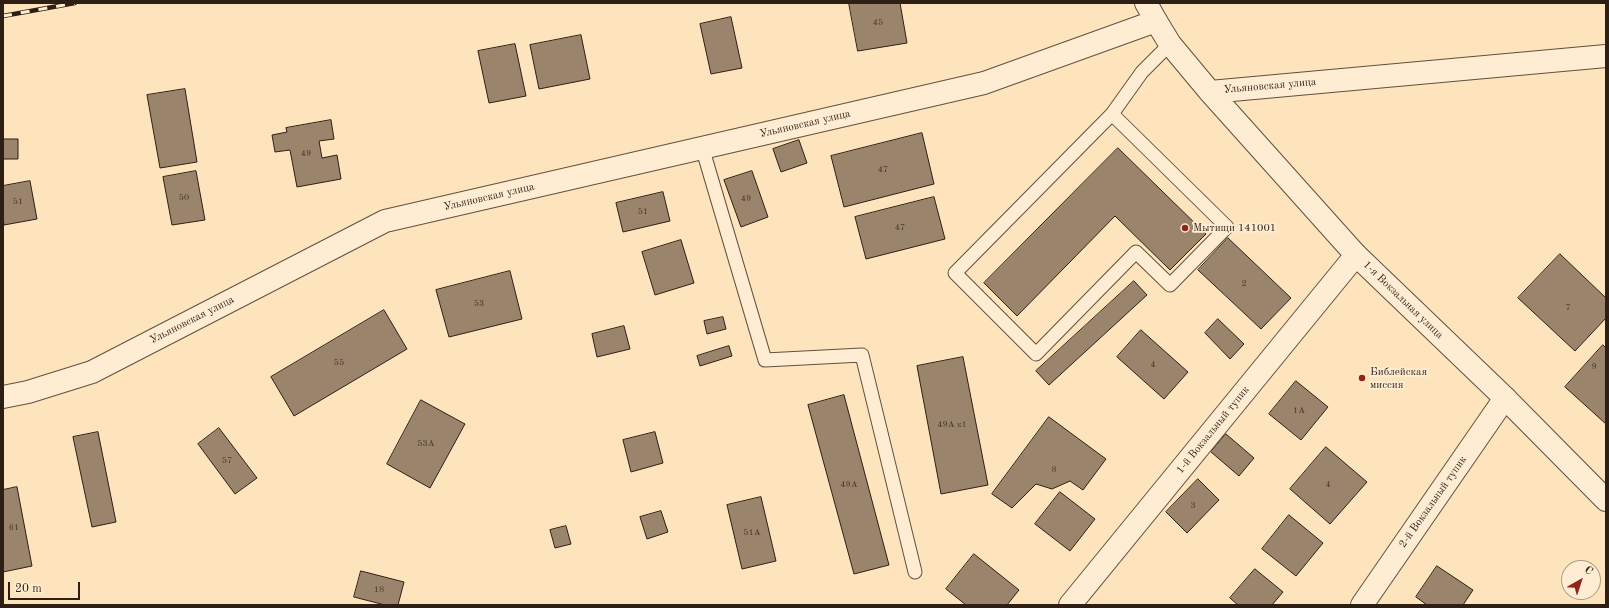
<!DOCTYPE html>
<html>
<head>
<meta charset="utf-8">
<style>
  body { margin:0 }
  #map { position:relative; width:1609px; height:608px; overflow:hidden; background:#fee4bc; font-family:"Old Standard TT",serif }
  canvas { display:block }
  .frame { position:absolute; inset:0; border:4px solid #2e1f15; pointer-events:none }
  .north { position:absolute; left:1561px; top:560px; width:40px; height:40px; box-sizing:border-box; background:#feedd3; border:1px solid #ab9b87; border-radius:50%; rotate:39deg; font-size:11px; font-weight:700; line-height:16px; text-align:center; color:#2e1f15 }
  .north::after { content:''; display:block; margin:auto; width:14px; height:18px; background:#8f2418; clip-path:polygon(50% 0,100% 100%,50% 72%,0 100%) }
  .scale { position:absolute; left:8px; top:582px; width:72px; height:18px; box-sizing:border-box; border:2px solid #2e1f15; border-top:0; padding-left:5px; font-size:12px; line-height:14px; white-space:nowrap; color:#2e1f15; -webkit-text-stroke:3px #feedd3; paint-order:stroke }
</style>
</head>
<body>
<div id="map">
<canvas width="1609" height="608"></canvas>
<div class="frame"></div>
<div class="north">С</div>
<div class="scale">20 m</div>
</div>
<script>
const c = document.querySelector('canvas').getContext('2d');
c.lineJoin = 'round';
function fill(path, color) {
  c.fillStyle = color;
  c.fill(path, 'evenodd');
}
function stroke(path, color, width, dash) {
  c.strokeStyle = color;
  c.lineWidth = width;
  c.lineCap = dash ? 'butt' : 'round';
  c.setLineDash(dash || []);
  c.stroke(path);
}
function label(font, color, halo, rows, align = 'center') {
  c.font = font + ' "Old Standard TT",serif';
  c.lineWidth = 3.5;
  c.setLineDash([]);
  c.textBaseline = 'middle';
  c.strokeStyle = halo;
  c.fillStyle = color;
  for (const [text, x, y, turn = 0] of rows) {
    c.save();
    c.translate(x, y);
    c.rotate((+turn || 0) * Math.PI / 180);
    c.textAlign = isNaN(turn) ? turn : align;
    if (halo) c.strokeText(text, 0, 0);
    c.fillText(text, 0, 0);
    c.restore();
  }
}
const building = new Path2D(`
  M849,3H900L907,43L858,51Z
  M731,17L742,68L711,74L700,24Z
  M581,35L590,79L539,89L530,45Z
  M515,44L526,96L489,103L478,51Z
  M185,89L197,162L160,168L147,95Z
  M331,120L334,139L319,141L322,158L337,155L341,179L297,187L290,150L275,152L272,135L287,132L286,128Z
  M922,133L934,184L844,207L831,156Z
  M3,139H18V159H3Z
  M799,140L807,163L781,172L773,149Z
  M1118,148L1206,234L1170,270L1115,216L1017,316L984,283Z
  M196,171L205,220L172,225L163,177Z
  M752,171L768,217L741,227L724,180Z
  M30,181L37,219L4,225L3,217V186Z
  M663,192L670,221L623,232L616,203Z
  M934,197L945,239L866,259L855,217Z
  M1228,238L1291,298L1261,329L1198,270Z
  M681,240L694,283L655,295L642,252Z
  M1560,254L1606,298V318L1575,351L1518,298Z
  M510,271L522,319L449,337L436,290Z
  M1134,281L1147,295L1049,385L1036,371Z
  M384,310L407,349L294,416L271,377Z
  M723,317L726,329L707,334L704,321Z
  M1218,319L1244,344L1230,359L1205,333Z
  M624,326L630,349L597,357L592,334Z
  M1141,330L1188,372L1164,399L1117,357Z
  M1603,345L1606,348V424L1565,387Z
  M729,346L732,356L700,366L697,356Z
  M963,357L988,485L941,494L917,366Z
  M1296,381L1328,407L1301,440L1269,414Z
  M844,395L889,565L854,574L808,405Z
  M421,400L465,424L430,488L387,464Z
  M1049,417L1106,459L1083,490L1070,481L1052,489L1036,484L1012,508L992,494Z
  M219,428L257,478L235,494L198,444Z
  M98,432L116,522L92,527L73,437Z
  M655,432L663,463L631,472L623,440Z
  M1226,434L1254,458L1239,476L1211,452Z
  M1326,447L1367,482L1330,524L1290,489Z
  M1198,479L1219,500L1187,533L1166,512Z
  M17,487L32,566L3,572V490Z
  M1060,492L1095,519L1070,551L1035,524Z
  M761,497L776,561L742,569L727,505Z
  M661,511L668,532L647,539L640,517Z
  M1289,515L1323,543L1296,576L1262,549Z
  M566,526L571,544L555,548L550,530Z
  M974,554L1019,590L1007,605H966L946,589Z
  M1437,566L1473,590L1463,605H1427L1416,597Z
  M1255,569L1283,592L1272,605H1238L1230,598Z
  M361,571L404,582L398,605H385L354,597Z`);
fill(building, '#9a856c');
stroke(building, '#2e1f15', 1);
const service = new Path2D(`
  M1112,114L1227,227L1170,285L1136,252L1036,354L955,273L1112,114L1142,72L1170,44
  M702,147L765,360L862,355L915,572`);
const minor = new Path2D(`
  M3,397L28,392L92,372L385,221L984,83L1156,21L1146,3
  M1070,605L1356,255
  M1362,605L1505,398`);
const tertiary = new Path2D(`
  M1156,21L1170,44L1210,92L1356,255L1505,398L1606,500
  M1210,92L1606,56`);
stroke(service, '#62503f', 15);
stroke(minor, '#62503f', 24);
stroke(tertiary, '#62503f', 24);
stroke(service, '#feedd3', 13);
stroke(minor, '#feedd3', 22);
stroke(tertiary, '#feedd3', 22);
const rail = new Path2D(`
  M3,16L75,3`);
stroke(rail, '#2e1f15', 4.5);
stroke(rail, '#feedd3', 3, [9]);
for (const [x, y, r, color] of [
  [1185,228,4,"#8f2418"],
  [1362,378,4,"#8f2418"]
]) {
  const dot = new Path2D();
  dot.arc(x, y, r, 0, 2 * Math.PI);
  c.fillStyle = color;
  c.fill(dot);
  stroke(dot, '#feedd3', 1.5);
}
label('9px', '#49382b', null, [
  ["45",878,23],
  ["49",306,154],
  ["47",883,170],
  ["50",184,198],
  ["49",746,199],
  ["51",18,202],
  ["51",643,212],
  ["47",900,228],
  ["2",1244,284],
  ["53",479,304],
  ["7",1568,308],
  ["55",339,363],
  ["4",1153,365],
  ["9",1594,367],
  ["1А",1299,411],
  ["49А к1",952,425],
  ["53А",426,444],
  ["57",227,461],
  ["8",1054,470],
  ["49А",849,485],
  ["4",1328,485],
  ["3",1193,506],
  ["61",14,528],
  ["51А",752,533],
  ["18",379,590]
]);
label('11px', '#2e1f15', '#feedd3', [
  ["Ульяновская улица",1270,86,-5],
  ["Ульяновская улица",805,124,-13],
  ["Ульяновская улица",489,197,-13],
  ["1-я Вокзальная улица",1403,300,44],
  ["Ульяновская улица",192,320,-27],
  ["1-й Вокзальный тупик",1213,430,-51],
  ["2-й Вокзальный тупик",1433,502,-55]
]);
label('11px', '#2e1f15', '#feedd3', [
  ["Мытищи 141001",1193,228],
  ["Библейская",1370,372],
  ["миссия",1370,385]
], 'left');
</script>
</body>
</html>
